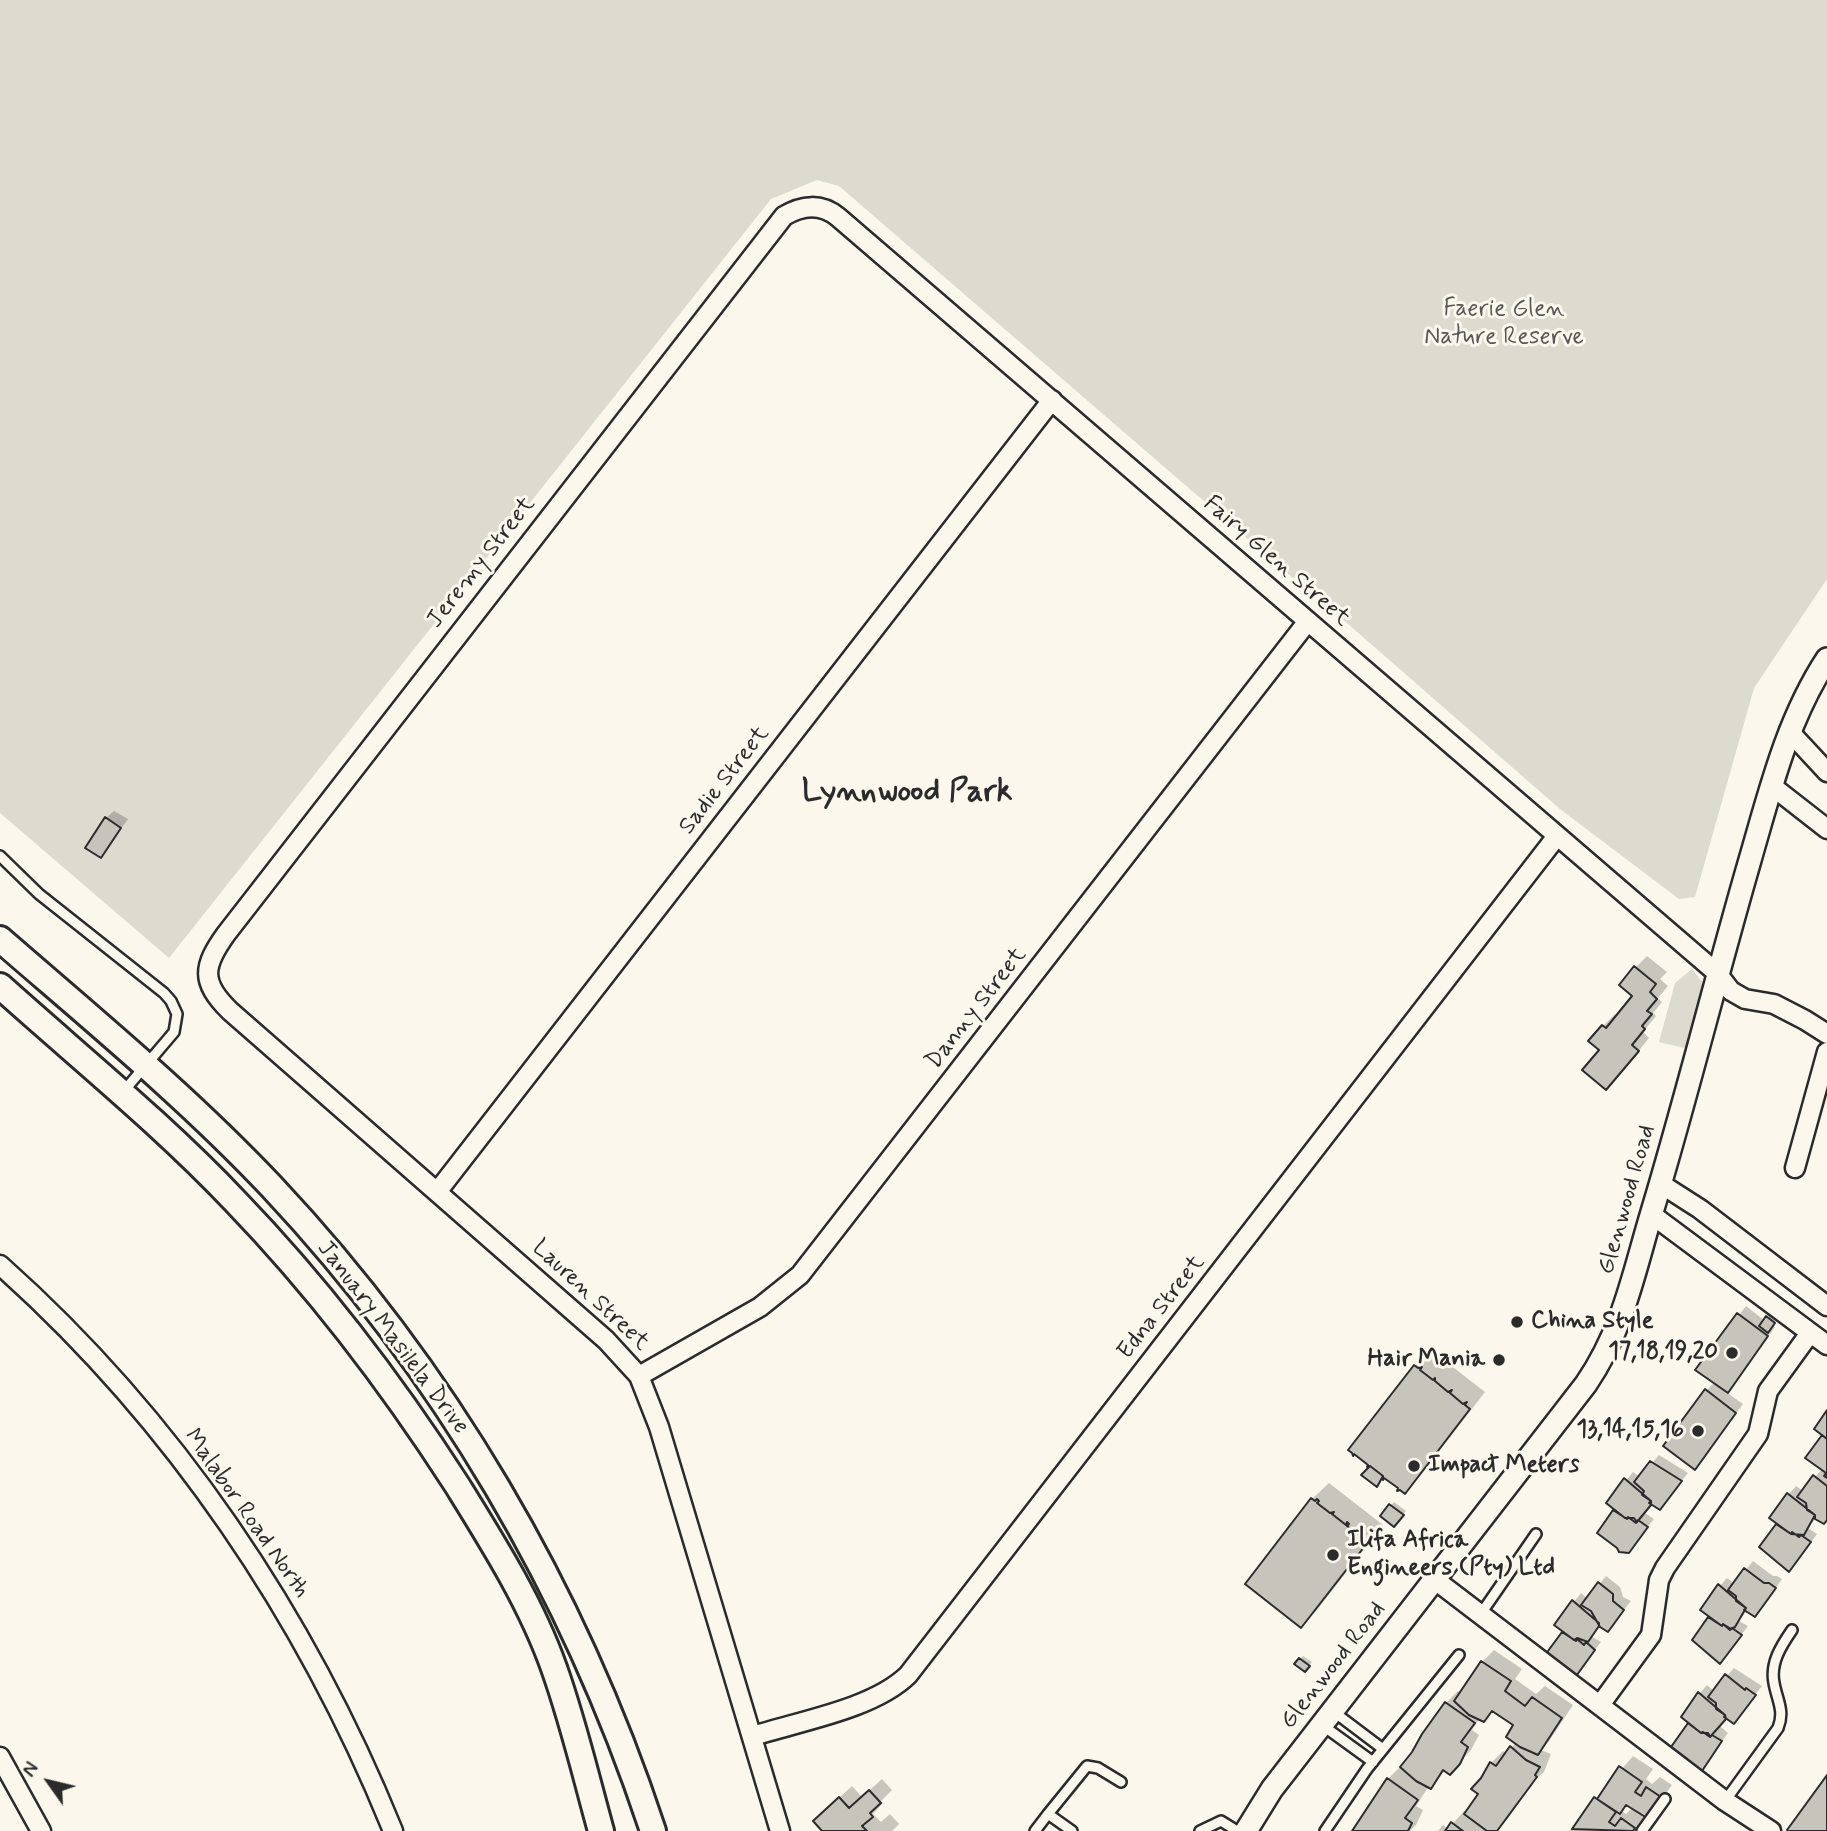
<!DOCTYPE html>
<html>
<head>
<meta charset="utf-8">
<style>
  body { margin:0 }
  #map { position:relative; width:1827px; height:1831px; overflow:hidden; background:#fbf7ec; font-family:Mynerve,sans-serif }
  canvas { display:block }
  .north { position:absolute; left:14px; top:1747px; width:70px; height:70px; -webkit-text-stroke:5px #fbf7ec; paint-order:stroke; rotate:304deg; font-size:19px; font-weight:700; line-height:28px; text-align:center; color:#2b2b2b }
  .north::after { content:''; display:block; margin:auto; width:24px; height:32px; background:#2b2b2b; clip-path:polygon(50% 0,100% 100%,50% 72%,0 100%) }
</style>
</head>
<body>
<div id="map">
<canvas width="1827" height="1831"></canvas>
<div class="north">N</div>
</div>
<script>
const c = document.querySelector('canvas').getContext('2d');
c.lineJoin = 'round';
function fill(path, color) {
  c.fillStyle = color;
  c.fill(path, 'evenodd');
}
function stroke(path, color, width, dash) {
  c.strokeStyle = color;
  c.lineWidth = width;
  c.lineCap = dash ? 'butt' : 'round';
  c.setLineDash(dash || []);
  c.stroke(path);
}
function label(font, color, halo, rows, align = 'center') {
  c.font = font + ' Mynerve,sans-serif';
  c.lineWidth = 6;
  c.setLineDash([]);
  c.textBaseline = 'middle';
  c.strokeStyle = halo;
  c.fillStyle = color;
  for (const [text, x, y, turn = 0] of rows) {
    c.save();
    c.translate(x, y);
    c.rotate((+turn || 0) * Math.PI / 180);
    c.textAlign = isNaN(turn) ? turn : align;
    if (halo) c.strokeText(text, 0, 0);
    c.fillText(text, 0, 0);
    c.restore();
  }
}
fill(new Path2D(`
  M0,0H1827V579L1754,688L1695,897L1679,899L1560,809L1332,610L1333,607L1318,593L1316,587L1309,592L839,186L817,180L771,199L169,958L0,813Z
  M1692,969L1704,984L1715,990L1697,1051L1659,1042L1675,983Z`), '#dddad0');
fill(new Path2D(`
  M114,811L128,819L101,856L106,818Z
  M1647,956L1667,972L1660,979L1668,986L1658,998L1662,1002L1653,1013L1656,1016L1643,1032L1649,1038L1618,1076L1601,1049L1603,1026L1615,1014L1618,1016L1635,995V968Z
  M1746,1306L1765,1321L1771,1314L1777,1319L1772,1326L1775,1327L1735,1383L1726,1392L1743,1404L1702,1460L1706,1391L1715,1382L1698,1369Z
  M1431,1350L1485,1392L1421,1475L1405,1491L1384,1475L1380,1482L1372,1466L1415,1366Z
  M1827,1413V1518H1816L1808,1528L1817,1534L1797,1562L1762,1547L1779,1523L1771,1518L1789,1494L1796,1486L1803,1491L1822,1469ZM1788,1530L1798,1531L1805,1544Z
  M1659,1455L1688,1473L1660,1508L1652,1503L1645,1513L1654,1519L1628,1551L1599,1532L1616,1509L1608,1503L1633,1472L1640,1477Z
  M1329,1483L1383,1525L1317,1610L1301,1626L1312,1499Z
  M1394,1502L1406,1511L1397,1522L1382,1516Z
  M1753,1561L1773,1576H1777L1782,1579L1763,1607L1755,1615L1747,1610L1739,1621L1748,1626L1727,1654L1694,1640L1711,1616L1720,1586L1727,1578L1735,1584Z
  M1606,1576L1620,1587L1623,1597L1631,1601L1608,1630L1601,1625L1591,1636L1601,1642L1574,1676L1548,1654L1564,1631L1556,1625L1581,1593L1588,1599Z
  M1494,1650L1522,1669L1515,1679L1536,1694L1545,1686L1573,1705L1549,1741L1541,1750L1551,1754L1544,1772L1534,1781L1506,1821L1496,1831H1438L1443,1825L1448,1829L1464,1811L1467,1813L1481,1794L1491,1763L1503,1751L1507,1754L1516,1742V1724L1494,1710L1484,1720L1480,1718L1472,1730L1479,1735L1471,1750L1450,1773L1446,1770L1429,1786L1416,1806L1423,1810L1416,1825L1410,1831H1354L1388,1779L1414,1753L1446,1703L1458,1691L1461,1693L1482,1662Z
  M1303,1656L1312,1662L1305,1670L1296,1664Z
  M1734,1668L1762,1686L1734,1722L1727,1717L1720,1726L1728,1733L1707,1761L1674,1747L1690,1723L1683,1716L1700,1693L1707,1685L1714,1691ZM1695,1728L1709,1731L1716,1742Z
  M1633,1756L1653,1769L1646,1779L1652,1784L1660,1777L1672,1785L1658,1804L1645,1816L1635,1831H1569ZM1628,1804L1633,1807L1626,1814L1621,1811Z
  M882,1779L892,1790L881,1801L883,1803L873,1814L881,1822L890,1814L899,1824L892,1831H824L827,1809L852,1786L862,1797Z`), '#0003');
const building = new Path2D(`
  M105,817L121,828L101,858L85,848Z
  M1634,966L1656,984L1650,992L1657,999L1647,1011L1652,1014L1642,1026L1645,1029L1632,1045L1639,1051L1606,1090L1582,1070L1599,1050L1588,1041L1602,1025L1606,1028L1632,996L1619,985Z
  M1737,1313L1768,1336L1728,1393L1695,1370Z
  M1766,1316L1775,1323L1768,1333L1759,1326Z
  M1414,1365L1418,1368L1422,1367L1420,1370L1433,1380L1435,1378V1381L1448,1392L1452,1390L1450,1393L1463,1404L1467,1402L1465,1405L1470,1409L1405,1494L1400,1490L1397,1491L1398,1488L1384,1478L1383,1480V1476L1370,1466L1367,1467L1368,1465L1354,1454L1353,1456L1352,1453L1348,1450Z
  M1705,1389L1736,1413L1695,1470L1663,1446Z
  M1827,1410V1439L1814,1429Z
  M1822,1435L1827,1439V1478L1824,1476L1826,1473L1805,1458Z
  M1650,1461L1682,1481L1660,1510L1649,1503L1651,1501L1642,1495L1644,1491L1634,1482Z
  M1370,1466L1383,1476L1377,1487L1361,1475Z
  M1813,1475L1827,1486V1520L1824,1524L1815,1519V1515L1807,1510L1806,1503L1797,1497Z
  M1624,1478L1651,1501V1505L1637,1522L1634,1518H1625L1606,1503Z
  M1787,1493L1815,1515L1804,1535L1791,1534L1769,1518Z
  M1311,1498L1315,1501L1317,1499L1319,1501L1317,1503L1330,1513L1334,1512L1332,1514L1346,1525L1347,1522L1349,1524L1347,1526L1360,1536L1362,1534L1364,1536L1362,1538L1368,1542L1301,1628L1245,1584Z
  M1389,1504L1404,1515L1394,1527L1380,1516Z
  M1613,1510L1627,1519L1628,1517L1636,1523L1638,1520L1648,1527L1629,1553L1619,1552L1617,1548L1597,1533Z
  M1776,1524L1791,1534L1792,1532L1799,1537L1801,1535L1811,1542L1789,1572L1759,1547Z
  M1744,1568L1764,1583H1769L1776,1588L1755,1617L1744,1610L1746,1608L1736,1601V1596L1728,1590Z
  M1598,1582L1613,1594V1601L1624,1610L1608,1632L1600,1627L1591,1611L1581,1605Z
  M1718,1584L1746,1608L1735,1627L1731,1629L1723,1624L1722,1626L1700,1610Z
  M1572,1600L1599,1623V1626L1588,1642L1577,1638L1574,1640L1554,1625Z
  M1708,1617L1722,1626L1723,1624L1730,1630L1732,1628L1742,1635L1720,1664L1692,1640Z
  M1562,1632L1576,1641L1577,1639L1584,1645L1586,1642L1595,1650L1574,1679L1545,1655Z
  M1299,1658L1310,1666L1305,1672L1294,1664Z
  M1481,1661L1511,1681L1505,1691L1525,1706L1532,1697L1562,1718L1538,1755L1520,1747L1506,1737L1513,1725L1492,1711L1484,1722L1469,1715L1454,1701Z
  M1725,1674L1745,1690L1746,1688L1756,1695L1734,1724L1724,1717L1725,1715L1716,1709V1703L1708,1697Z
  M1698,1692L1725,1715L1726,1719L1710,1737L1708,1733H1701L1681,1717Z
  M1445,1702L1475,1723L1461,1742L1468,1747L1460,1764L1450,1775L1443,1770L1431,1789L1416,1781L1400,1767L1412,1752L1422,1734Z
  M1688,1723L1701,1733L1703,1732L1710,1737L1712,1735L1722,1741L1702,1771L1686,1761L1687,1759L1671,1747Z
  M1510,1746L1526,1760L1540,1767L1535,1775L1537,1777L1497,1831H1487L1464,1814L1478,1794L1471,1789L1481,1778L1490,1762L1496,1766Z
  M1619,1766L1642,1782L1635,1792L1641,1796L1646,1787L1661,1797L1647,1818L1626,1805L1620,1814L1597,1799Z
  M1827,1775V1831H1788L1787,1830Z
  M1387,1778L1418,1800L1405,1818L1412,1823L1408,1831H1352Z
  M869,1790L881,1803L870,1813L873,1817L862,1826L867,1831H822L813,1821L839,1797L849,1808Z
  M1594,1797L1616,1812L1609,1822L1615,1826L1621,1818L1635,1828L1633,1831L1572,1829Z
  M1451,1822L1463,1831H1445Z`);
fill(building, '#c7c4bc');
stroke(building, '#2b2b2b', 2);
const service = new Path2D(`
  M0,856L39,894L164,993L171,1001L177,1014L174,1032L123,1092
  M1480,1615L1536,1534
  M1334,1712L1383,1749
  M1322,1725L1373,1762
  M1725,1801L1778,1728C1785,1711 1777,1700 1774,1683C1770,1663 1781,1646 1792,1630
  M1048,1814L1087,1766L1098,1768L1121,1782
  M1035,1831L1048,1814L1072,1831
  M1200,1831L1221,1821L1234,1829
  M1325,1831L1367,1769L1459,1655
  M1642,1831L1665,1799`);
const minor = new Path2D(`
  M1789,731L1827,772
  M1772,786L1827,829
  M1795,1168L1827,1052
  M1661,1184L1700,1209L1827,1306
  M437,1192L1052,400
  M1651,1214L1827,1345
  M0,1265C174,1420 306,1616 393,1831
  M639,1376L760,1307L800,1275L1308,621
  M1434,1579L1725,1801L1771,1831
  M1600,1705L1651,1635L1659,1580L1665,1568L1758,1434L1768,1391L1810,1333
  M753,1736C800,1721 873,1709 908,1675L1557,836
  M0,1757L41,1831
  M780,1831L659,1427L639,1376L606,1340L230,1011C200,982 203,966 226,934L784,216C802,205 821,203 838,217L1717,973L1731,991L1745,999L1774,1004L1805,1020L1827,1034`);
const tertiary = new Path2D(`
  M1246,1831L1272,1789L1586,1384C1624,1328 1633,1275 1652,1212C1687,1096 1716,977 1750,860C1770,791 1787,720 1827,659`);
const secondary = new Path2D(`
  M0,939C92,1019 187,1097 271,1186C444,1370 574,1591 653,1831
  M0,986C79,1057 162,1124 235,1201C318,1287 392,1384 457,1485C493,1543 531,1603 554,1668C573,1721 586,1777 601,1831`);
stroke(service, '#2b2b2b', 14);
stroke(minor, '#2b2b2b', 23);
stroke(tertiary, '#2b2b2b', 26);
stroke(secondary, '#2b2b2b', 30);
stroke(service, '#fbf7ec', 9);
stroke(minor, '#fbf7ec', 18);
stroke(tertiary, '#fbf7ec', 21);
stroke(secondary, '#fbf7ec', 24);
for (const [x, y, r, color] of [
  [1517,1322,7,"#2b2b2b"],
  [1732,1353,7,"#2b2b2b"],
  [1499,1360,7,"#2b2b2b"],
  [1698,1431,7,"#2b2b2b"],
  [1414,1466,7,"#2b2b2b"],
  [1333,1555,7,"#2b2b2b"]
]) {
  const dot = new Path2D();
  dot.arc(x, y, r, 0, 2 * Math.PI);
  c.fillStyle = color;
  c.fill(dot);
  stroke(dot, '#fbf7ec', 2.5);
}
label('24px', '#585754', '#fbf7ec', [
  ["Faerie Glen",1504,310],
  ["Nature Reserve",1504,338]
]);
label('24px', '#2b2b2b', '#fbf7ec', [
  ["Fairy Glen Street",1276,562,41],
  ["Jeremy Street",482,563,-52],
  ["Sadie Street",725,781,-52],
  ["Danny Street",977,1009,-52],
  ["Glenwood Road",1628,1200,-74],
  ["Lauren Street",590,1296,43],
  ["Edna Street",1162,1308,-52],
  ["January Masilela Drive",392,1338,53],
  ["Malabor Road North",246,1514,55],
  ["Glenwood Road",1334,1666,-52]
]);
label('bold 24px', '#2b2b2b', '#fbf7ec', [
  ["China Style",1531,1322],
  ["17,18,19,20",1718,1353,"right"],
  ["Hair Mania",1485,1360,"right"],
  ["13,14,15,16",1684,1431,"right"],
  ["Impact Meters",1428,1466],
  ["Ilifa Africa",1347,1541],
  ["Engineers (Pty) Ltd",1347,1569]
], 'left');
label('bold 32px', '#2b2b2b', '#fbf7ec', [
  ["Lynnwood Park",907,793]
]);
</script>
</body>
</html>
